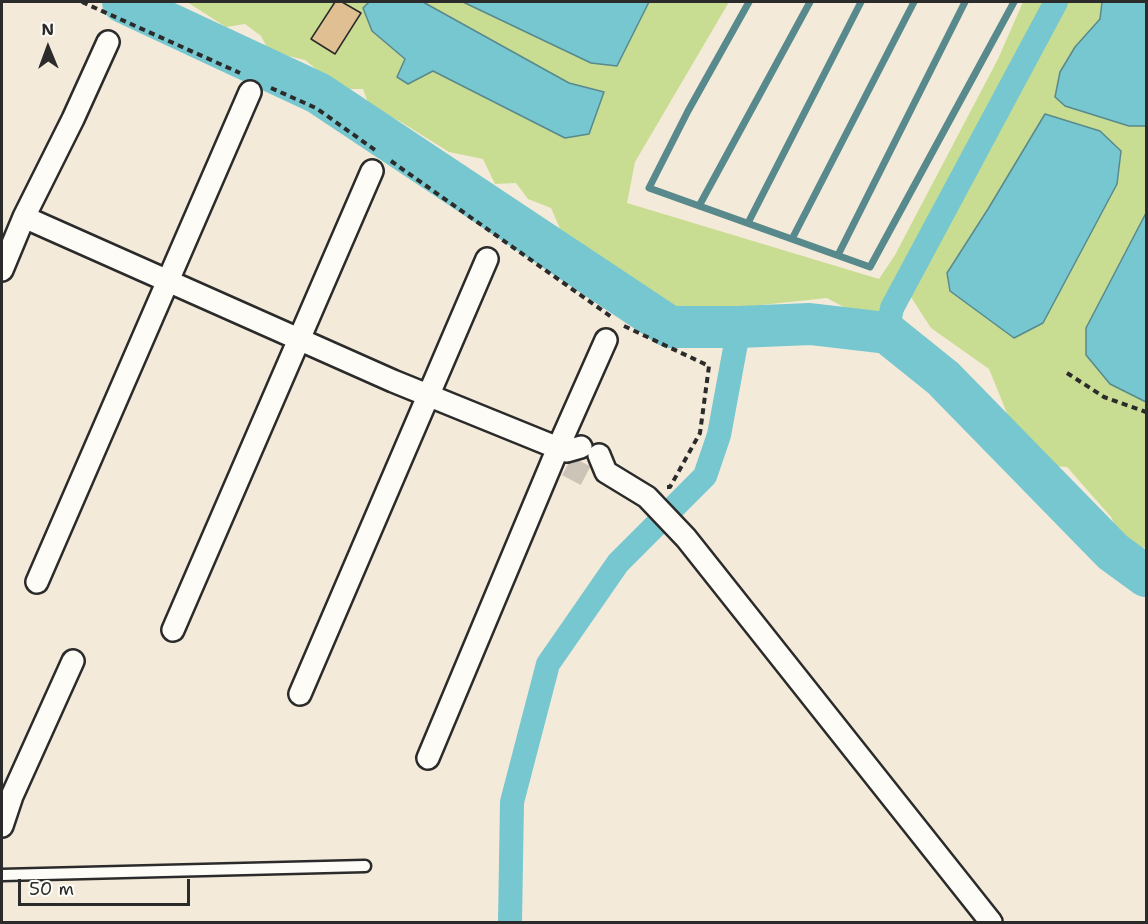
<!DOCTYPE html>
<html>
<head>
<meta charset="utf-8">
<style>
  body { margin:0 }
  #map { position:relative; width:1148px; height:924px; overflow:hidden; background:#f4ead9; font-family:"Shantell Sans",sans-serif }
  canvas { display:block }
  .frame { position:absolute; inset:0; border:3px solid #2b2b2b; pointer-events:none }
  .north { position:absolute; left:18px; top:18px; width:60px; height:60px; -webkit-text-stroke:4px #fdfcf7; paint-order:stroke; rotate:359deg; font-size:16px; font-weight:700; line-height:24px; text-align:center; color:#2b2b2b }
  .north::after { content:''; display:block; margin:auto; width:21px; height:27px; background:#2b2b2b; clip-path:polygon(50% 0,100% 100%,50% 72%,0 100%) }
  .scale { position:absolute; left:18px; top:879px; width:172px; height:27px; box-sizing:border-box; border:3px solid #2b2b2b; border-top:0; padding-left:8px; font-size:18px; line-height:21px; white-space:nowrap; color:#2b2b2b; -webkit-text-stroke:4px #fdfcf7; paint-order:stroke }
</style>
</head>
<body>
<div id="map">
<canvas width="1148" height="924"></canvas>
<div class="frame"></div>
<div class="north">N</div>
<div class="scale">50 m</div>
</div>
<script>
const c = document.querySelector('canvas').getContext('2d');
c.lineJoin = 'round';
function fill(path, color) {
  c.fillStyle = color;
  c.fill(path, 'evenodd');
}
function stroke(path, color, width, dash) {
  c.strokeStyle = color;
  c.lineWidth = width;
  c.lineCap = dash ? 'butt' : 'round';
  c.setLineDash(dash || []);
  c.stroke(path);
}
fill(new Path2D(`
  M187,2H369L363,8L372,31L405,59L397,77L408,84L433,71L565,138L604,92L569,83L423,2H463L591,63L617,66L649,2H729L635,162L627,203L879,279L895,255L998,59L1023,2H1102L1100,19L1075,47L1129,126H1146V548L1125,546L1111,517L1067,467L1040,465L1011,423L989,369L931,328L909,294L879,311L858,315L827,298L677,314L561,231L551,208L528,199L516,183L495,184L483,159L449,152L401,122L369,105L363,89H341L305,60L269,51L261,36L245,24L226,27ZM988,209L1014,338L947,272Z`), '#c8dd92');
const water = new Path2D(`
  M369,2H423L569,83L604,92L589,134L565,138L433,71L408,84L397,77L405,59L372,31L363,8Z
  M463,2H649L617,66L591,63Z
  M1102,2H1146V126H1129L1065,106L1055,97L1060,72L1075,47L1100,19Z
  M1045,114L1100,131L1121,151L1117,184L1043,323L1014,338L950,291L947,273L988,209Z
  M1146,213V402L1110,384L1086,355V328Z`);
fill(water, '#76c7cf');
stroke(water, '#58898d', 1.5);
stroke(new Path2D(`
  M749,2L688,111L649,188L870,267L1014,2
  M699,206L810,2
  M748,223L861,2
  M792,239L914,2
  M838,255L965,2`), '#58898d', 7);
stroke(new Path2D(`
  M887,333L892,308L1056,2
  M510,922L512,802L548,664L618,563L705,476L719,435L739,327`), '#76c7cf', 24);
stroke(new Path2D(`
  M123,2L318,93L670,327H739L810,324L887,333L943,378L1113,552L1146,576`), '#76c7cf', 42);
const building = new Path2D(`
  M335,2H342L361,13L335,54L311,39Z`);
fill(building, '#e0bf92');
stroke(building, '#2b2b2b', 1.5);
stroke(new Path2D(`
  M567,466L590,478`), '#ccc4b6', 21, [21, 10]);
const lane = new Path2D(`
  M2,875L365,866`);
const street = new Path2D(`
  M108,42L73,119L24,217L393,381L558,448L567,451L581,447
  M2,270L24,217
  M599,455L606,472L647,497L686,538L991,922
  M37,582L250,92
  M173,630L372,171
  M300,694L487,259
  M428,758L558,448L606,340
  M2,826L12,796L73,661`);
stroke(lane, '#2b2b2b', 15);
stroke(street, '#2b2b2b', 26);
stroke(new Path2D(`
  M82,2L240,73
  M271,88L316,108L375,150
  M391,161L613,318
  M624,326L709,366L700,433L670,487H667
  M1067,373L1104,397L1146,412`), '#2b2b2b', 4, [6, 4.5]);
stroke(lane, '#fdfcf7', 10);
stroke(street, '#fdfcf7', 21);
</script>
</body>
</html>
